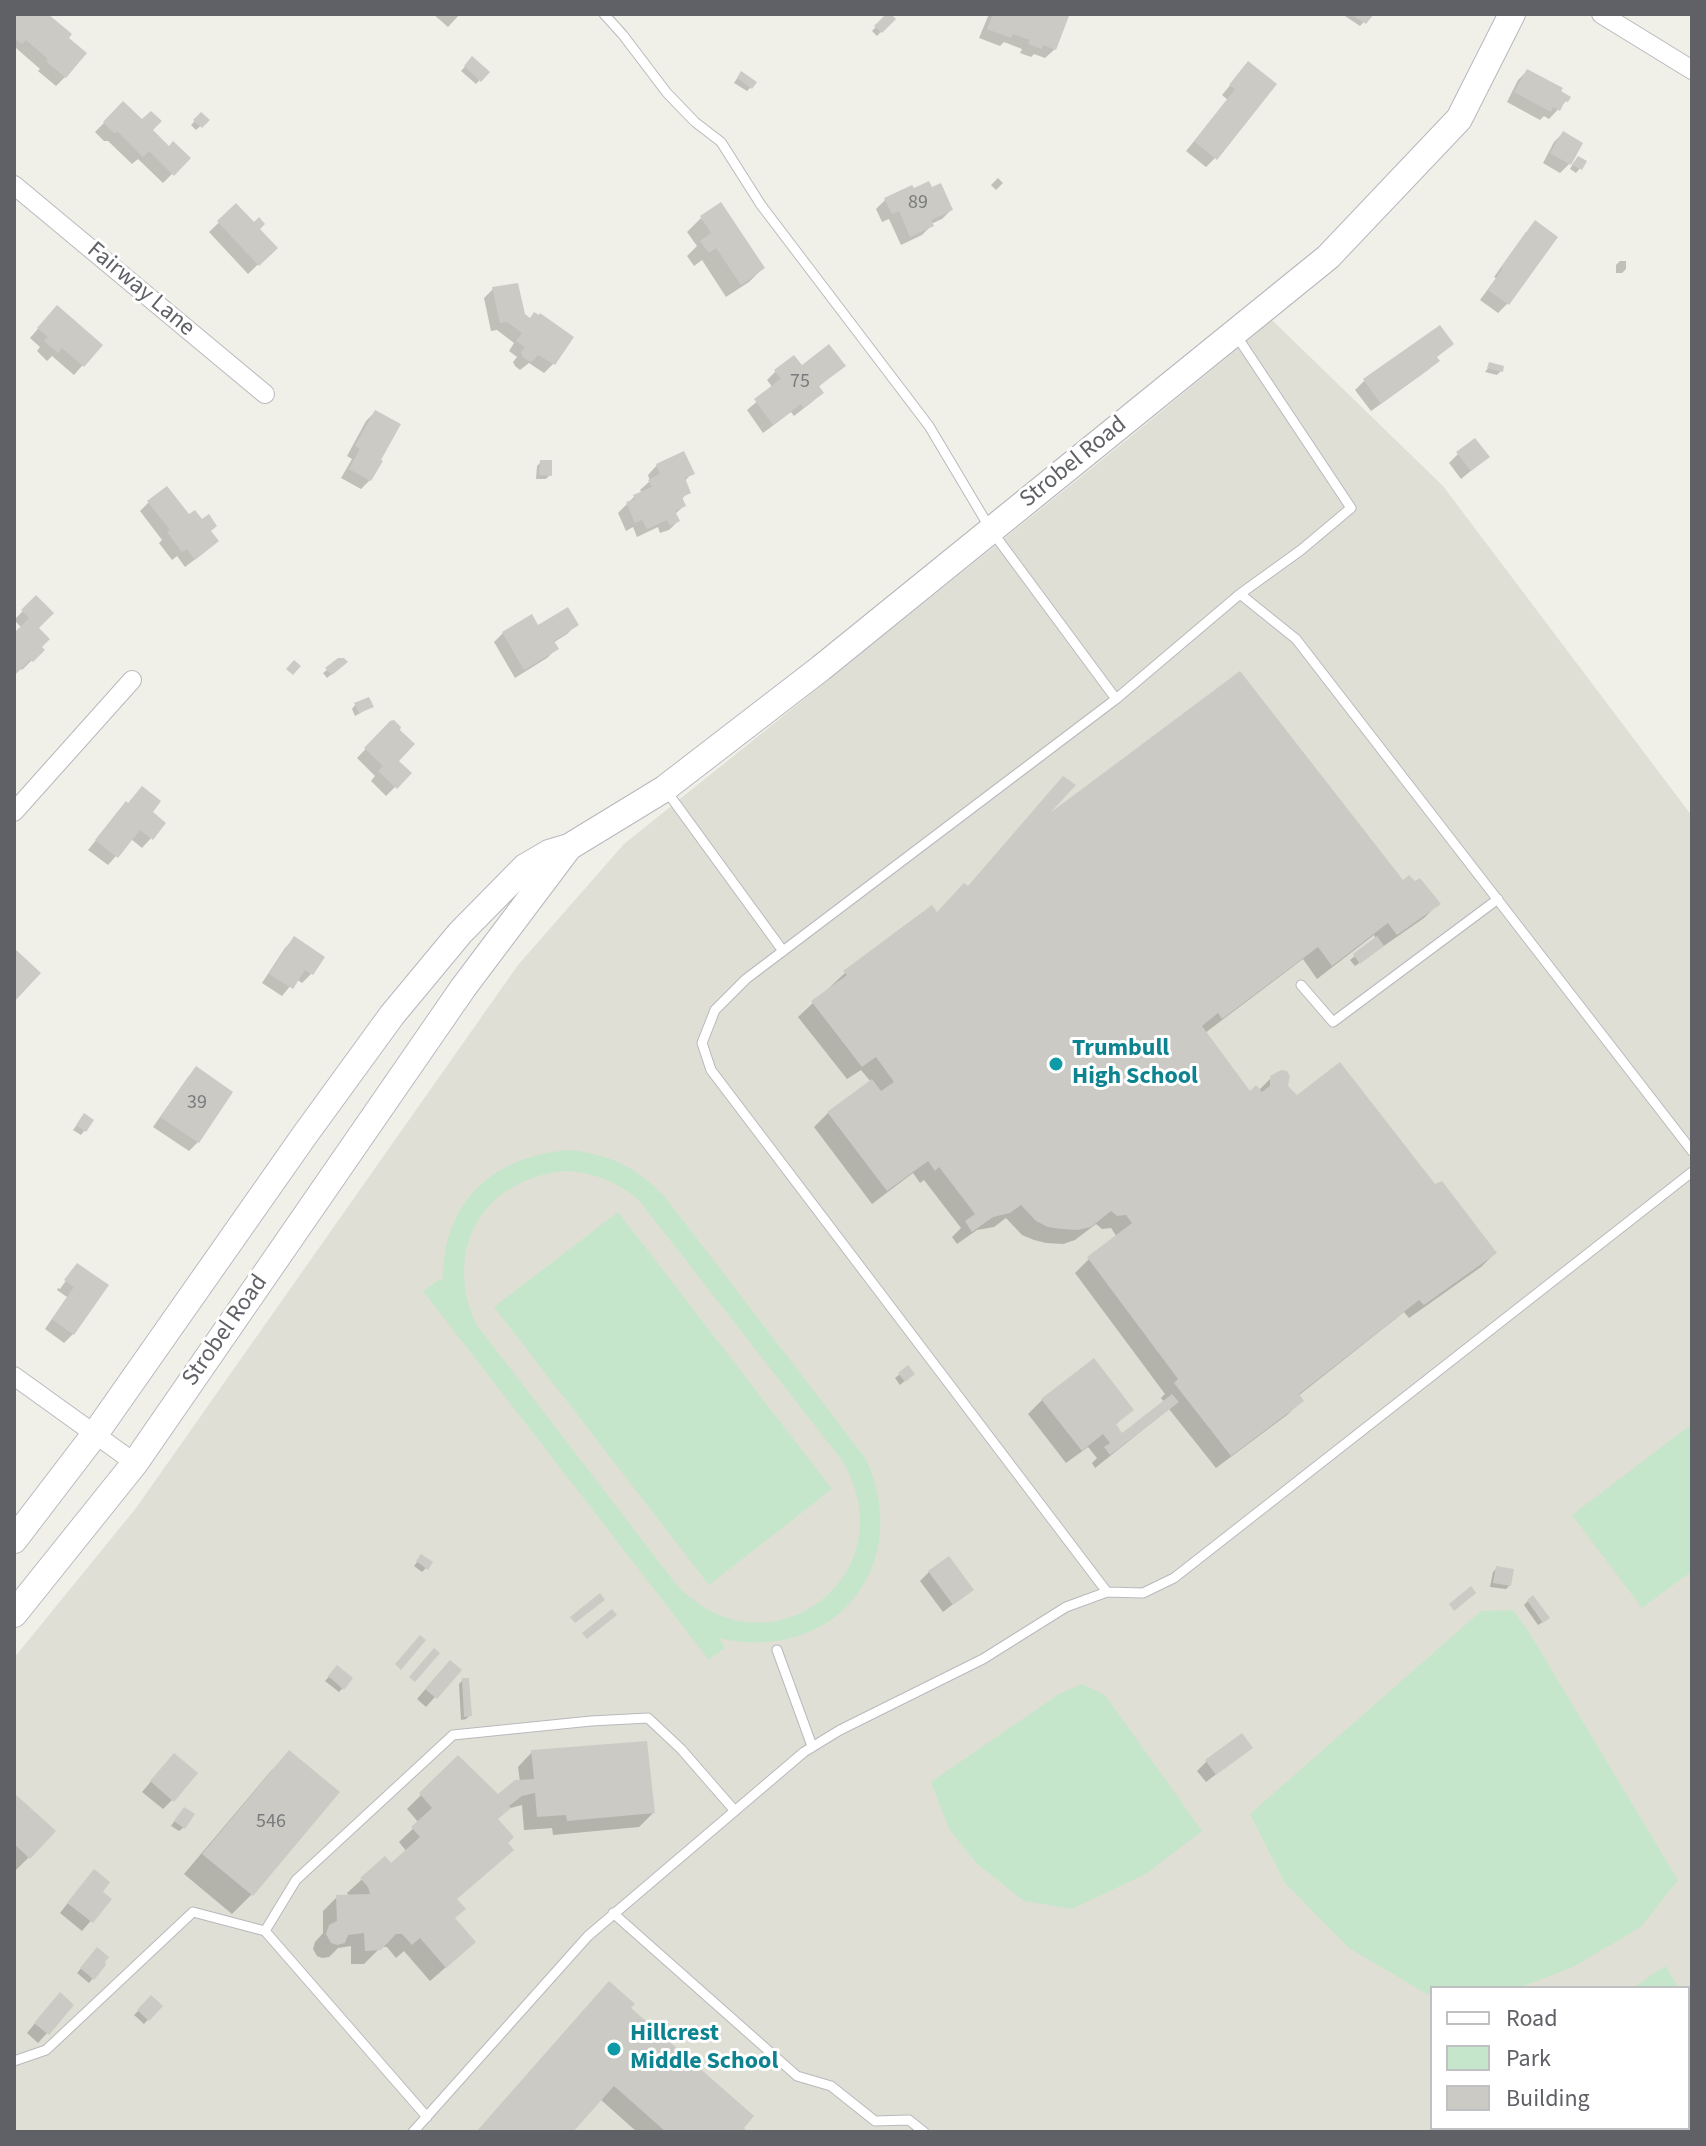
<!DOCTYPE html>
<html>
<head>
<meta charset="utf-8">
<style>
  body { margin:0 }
  #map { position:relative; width:1706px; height:2146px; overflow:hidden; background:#f0f0e8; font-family:"Source Sans 3",sans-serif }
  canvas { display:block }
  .frame { position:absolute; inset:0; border:16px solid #5f6167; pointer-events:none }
  .legend { position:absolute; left:1430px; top:1986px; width:260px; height:144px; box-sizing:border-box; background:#fff; border:2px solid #bfc0c2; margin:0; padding:10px 14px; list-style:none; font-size:24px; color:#5f6167 }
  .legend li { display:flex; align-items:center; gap:16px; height:40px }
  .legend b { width:40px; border:2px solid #bfc0c2 }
</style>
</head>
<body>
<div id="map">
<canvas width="1706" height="2146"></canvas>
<div class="frame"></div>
<ul class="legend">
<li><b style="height:10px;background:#fff"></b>Road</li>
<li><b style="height:22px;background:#c6e6cb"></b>Park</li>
<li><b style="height:22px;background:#cccac4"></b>Building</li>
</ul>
</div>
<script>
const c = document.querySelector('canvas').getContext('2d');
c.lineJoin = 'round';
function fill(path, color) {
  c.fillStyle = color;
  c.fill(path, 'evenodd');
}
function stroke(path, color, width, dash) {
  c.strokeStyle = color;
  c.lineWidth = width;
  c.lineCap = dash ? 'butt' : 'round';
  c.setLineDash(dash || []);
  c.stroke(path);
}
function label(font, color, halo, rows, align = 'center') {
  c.font = font + ' "Source Sans 3",sans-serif';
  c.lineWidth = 6;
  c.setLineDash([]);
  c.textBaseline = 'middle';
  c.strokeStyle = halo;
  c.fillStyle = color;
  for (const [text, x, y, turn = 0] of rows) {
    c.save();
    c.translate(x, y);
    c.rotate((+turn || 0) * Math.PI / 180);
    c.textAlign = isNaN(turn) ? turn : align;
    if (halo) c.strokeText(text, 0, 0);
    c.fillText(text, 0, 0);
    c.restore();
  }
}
fill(new Path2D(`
  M1272,320L1443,486L1692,816V2132H14V1658L136,1508L518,965L624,844L1123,443ZM1432,1988H1688V2128H1432Z`), '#e0dfd6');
fill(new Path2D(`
  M570,1150C612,1155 636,1167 665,1197L866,1459C915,1566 833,1665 719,1638L725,1648L709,1660L423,1291L440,1279L443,1281C442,1202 494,1155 570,1150ZM564,1171C593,1172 615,1181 638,1199L841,1459C912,1574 768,1683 676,1584L476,1324C443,1249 482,1180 564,1171Z
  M618,1212L832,1489L709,1585L494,1307Z
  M1692,1424V1571L1642,1608L1572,1515Z
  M1513,1610L1527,1629L1678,1880L1641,1927L1571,1968L1518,1988H1432V1997L1349,1948L1285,1883L1250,1814L1481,1611Z
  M1082,1684L1105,1695L1202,1831L1146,1874L1072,1909L1024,1901L976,1863L949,1829L931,1782L1059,1694Z
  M1665,1966L1679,1988H1633Z
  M1688,2001L1692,2006V2132H1565L1562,2128H1688Z`), '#c6e6cb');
fill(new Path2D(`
  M14,14H44L65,77L56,86L38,71L40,69L16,48L14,50Z
  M433,14H460L448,27Z
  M888,14L893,19L877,36L872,31Z
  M989,14H1058L1055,49L1045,58L1034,54L1031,57L1020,53L1022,49L1004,42L1000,46L979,38Z
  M1342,14H1371L1360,26Z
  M472,59L487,72L476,84L461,71Z
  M1248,64L1215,158L1206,167L1186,151L1228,100L1222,95Z
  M1527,71L1559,92L1566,101L1549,119L1544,116L1540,120L1507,102L1518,80Z
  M738,77L751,87L747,91L734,83Z
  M123,104L169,148L188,158L163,183L138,159L132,164L108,141H104L95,132Z
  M201,114L207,120L196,130L191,125Z
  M1563,133L1569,164L1560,173L1543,163L1554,142Z
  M1574,162H1585L1576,173L1570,169Z
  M998,178L1003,183L996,190L991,185Z
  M931,190L951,210L942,219L931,224V226L922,235L901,245L889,219L882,222L876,209L885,200L913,191Z
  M236,206L275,248L248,274L209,232Z
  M701,218L763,268L749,282L726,297L702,260L694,266L687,256L697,246L687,232Z
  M1526,232L1555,238L1507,304L1498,313L1480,300L1496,278L1494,277Z
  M1620,261H1626V269L1622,273H1616V265Z
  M493,289L529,320L571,338L553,364L544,373L529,363L520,370L515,366L513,362L517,357L509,351L514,343L497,330L491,331L484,298Z
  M48,317L100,345L74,375L52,356L47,361L37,351L40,347L30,338Z
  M1435,358L1437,361L1428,370L1371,411L1355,390L1364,381Z
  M1490,365L1501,371L1497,375L1485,372Z
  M843,366L817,388L821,393L812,402L794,416L791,412L763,433L747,410L773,388L767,380L776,371L801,367Z
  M375,412L370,480L361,489L341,478L352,459L347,456L366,421Z
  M1458,454L1478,465L1461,479L1449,463Z
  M541,462L550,475L546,479H536L537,466Z
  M657,465L692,473L684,482L688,492L681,500L684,506L675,514L678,521L669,530L660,533L658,527L637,537L633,527L626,531L618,513L634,497L642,493L640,490L650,481L648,475Z
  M149,502L209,531L207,550L185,567L177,556L172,560L159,543L162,540L140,511Z
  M36,598L37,628L40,647L42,650L22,670L20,667L14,673V636L22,628L14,620Z
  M531,616L538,628L576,625L567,634L553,643L556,649L547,658L515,678L494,642L503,633Z
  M341,666L327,678L323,673L327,670Z
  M355,705L371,707L355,716L352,709Z
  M391,723L396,761L409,773L386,796L371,781L375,776L357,758Z
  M150,812L164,824L142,848L131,839L108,865L88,850L118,813Z
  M1046,817L1403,883L1438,904L1424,918L1355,966L1350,960L1376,939L1374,935L1317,979L1303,959L1205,1033L1249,1094L1258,1091L1272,1077L1297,1098L1435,1187L1495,1253L1481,1267L1409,1318L1404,1312L1298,1396L1301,1401L1287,1415L1216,1468L1169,1409L1095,1468L1092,1463L1097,1458L1088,1447L1066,1463L1028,1414L1042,1400L1131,1410L1114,1426L1122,1435L1165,1403L1161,1398L1165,1394L1075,1273L1089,1259L1117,1237L1111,1228L1102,1229L1096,1224L1075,1240L1063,1244L1046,1243L1034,1240L1022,1235L1006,1218L994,1227L977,1230L957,1244L952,1237L961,1228L924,1180L920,1183L913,1173L872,1204L814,1127L828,1113L871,1082L861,1070L847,1079L798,1017L845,973L932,908L937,915Z
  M294,939L311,974L302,983L296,979L282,996L262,983L285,948Z
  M197,1068L198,1142L189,1151L153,1127L188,1077Z
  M81,1119L92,1121L81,1135L73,1130Z
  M77,1265L73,1334L64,1343L45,1329L67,1297L57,1290L58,1288L60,1289Z
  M908,1368V1378L900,1385L895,1378Z
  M418,1561L426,1568L422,1572L414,1566Z
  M1497,1568L1510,1585L1506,1589L1490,1587L1493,1572Z
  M929,1572L971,1590L943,1612L920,1581Z
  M1528,1601L1543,1622L1538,1625L1524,1605Z
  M337,1668L351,1679L339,1692L325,1681Z
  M459,1670L426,1707L417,1699L441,1671Z
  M463,1680L470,1715L466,1719L461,1720L459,1684Z
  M1250,1748L1206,1782L1197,1771L1206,1762Z
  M290,1752L338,1792L251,1895L232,1914L184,1874L271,1771Z
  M532,1752L653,1813L639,1827L553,1835L552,1828L524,1830L522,1805L507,1809L496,1820L455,1900L453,1919L459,1956L430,1981L404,1951L396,1958L387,1947H381L364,1964H351V1946L338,1948L329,1957L322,1958L317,1956L313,1949L315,1942L323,1933V1911L337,1897H350L347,1893L384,1859L390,1866L407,1852L399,1842L419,1823L407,1809L458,1758L498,1797L520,1782L518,1767Z
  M165,1765L172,1800L163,1809L142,1792Z
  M14,1795L29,1857L15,1871L14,1870Z
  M180,1813L183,1828L179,1831L171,1826Z
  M85,1881L109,1900L82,1931L60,1913Z
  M97,1950L104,1965L89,1983L77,1973Z
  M151,1998L160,2006L144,2024L134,2015Z
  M51,2004L72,2005L38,2043L27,2033Z
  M629,2008L745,2132H637L600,2099L571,2132H477Z`), '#0003');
fill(new Path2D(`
  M14,14H48L72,34L69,38L87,53L66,78L46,61L48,59L26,40L22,44L14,38Z
  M886,14H891L896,19L882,33L874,26Z
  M993,14H1064L1069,16L1056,50L1043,45L1042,49L1028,44L1030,40L1013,34L1011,38L987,29Z
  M1351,14H1374L1366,24Z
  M472,56L490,72L481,82L464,66Z
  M1248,61L1277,84L1217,160L1194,141L1235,89L1229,85Z
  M1527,69L1563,88L1561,91L1571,97L1568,102L1565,101L1560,111L1553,107L1551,112L1514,92Z
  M741,71L757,82L752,89L737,78Z
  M123,101L142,119L151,111L162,121L153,130L169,146L173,141L191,158L174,176L149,151L143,157L118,132L114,133L103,122Z
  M201,112L210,120L202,128L193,120Z
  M1563,131L1583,143L1571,165L1550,153Z
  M1578,156L1587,161L1582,170L1572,165Z
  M929,181L932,187L941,183L953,210L931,220L934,226L910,237L899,211L892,214L884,198L912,185L914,188Z
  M721,202L765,268L741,285L716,248L709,253L700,241L711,233L700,216Z
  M236,203L254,222L259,217L265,224L260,229L278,248L259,266L217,221Z
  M1535,220L1558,237L1509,305L1488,290L1503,268L1501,267Z
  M518,283L525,314L530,318L534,312L539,315L540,313L574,337L555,365L538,355L534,360L530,362L523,357L521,352L525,347L516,341L522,333L507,322L500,323L492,287Z
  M57,305L103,345L84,367L62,348L58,353L44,341L48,337L37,328Z
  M1440,325L1454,344L1437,357L1440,361L1381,404L1363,379Z
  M829,344L846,366L819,386L824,393L803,408L801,404L773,425L754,399L781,379L774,370L794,355L802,365Z
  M1489,362L1504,366L1503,372L1487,368Z
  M375,410L401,424L381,460L383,461L371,481L349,469L360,449L355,446Z
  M1475,438L1490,457L1471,471L1456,452Z
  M684,451L695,474L685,478L691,493L682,497L686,506L675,511L680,521L670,526L667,520L647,529L642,520L635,523L626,502L635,499L633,495L652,487L648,480L660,474L656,464Z
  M540,460H552V476L539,475Z
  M167,486L189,514L195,510L202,519L209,514L217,526L211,531L219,541L195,560L187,549L182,552L167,532L170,530L147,501Z
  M36,595L54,613L39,628L50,639L42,647L45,650L33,662L30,660L14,676V633L29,618L21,610Z
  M568,607L579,625L554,641L559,649L524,670L502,632L532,614L538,625Z
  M338,658H344L348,662L332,675L325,668Z
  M294,660L301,666L293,675L286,669Z
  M1240,671L1403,880L1409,875L1415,881L1420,878L1441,904L1397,935L1388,923L1332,966L1318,947L1222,1019L1218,1013L1202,1026L1250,1091L1256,1085L1262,1092L1270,1086V1076L1281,1070L1287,1071L1290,1076L1288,1086L1297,1095L1340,1062L1435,1184L1442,1181L1497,1253L1424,1305L1419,1300L1299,1394L1304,1401L1231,1456L1174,1383L1178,1379L1087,1257L1132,1223L1126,1215L1117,1216L1111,1211L1091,1227L1078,1230L1061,1229L1048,1227L1036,1221L1021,1205L1010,1213L993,1217L972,1232L965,1221L975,1214L939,1167L935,1171L928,1161L887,1191L827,1112L872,1079L881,1091L894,1082L876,1057L862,1067L811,1001L847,975L843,971L932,905L937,912L964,883L968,886L1063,776L1076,785L1050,813Z
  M369,697L374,707L359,713L354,703Z
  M394,720L401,727L400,730L415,744L399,761L412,773L397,789L378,771L383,766L364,748L390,721Z
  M142,786L161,801L153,812L166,823L153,840L140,830L118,858L95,840L126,801L128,803Z
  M294,936L325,957L313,975L305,970L293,989L269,974Z
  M1377,936L1384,946L1360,964L1353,954Z
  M14,948L41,973L14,1002Z
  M196,1066L233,1092L199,1143L160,1117Z
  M84,1113L94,1120L86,1132L76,1125Z
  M77,1263L109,1285L74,1335L52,1319L74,1287L64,1280Z
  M1094,1358L1134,1410L1116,1424L1122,1433L1172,1394L1179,1402L1110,1455L1104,1447L1110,1443L1103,1434L1082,1451L1041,1399Z
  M908,1365L915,1374L905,1382L898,1373Z
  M421,1554L433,1562L428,1570L416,1561Z
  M949,1556L974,1590L953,1605L928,1571Z
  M1496,1566L1514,1569L1511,1586L1493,1583Z
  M1471,1586L1476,1593L1454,1611L1449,1604Z
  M600,1593L605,1600L575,1623L570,1617Z
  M1533,1595L1550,1618L1543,1623L1527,1600Z
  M612,1609L617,1615L587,1639L582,1633Z
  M420,1635L426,1640L401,1670L395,1664Z
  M434,1648L440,1653L415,1682L409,1677Z
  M450,1660L462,1670L437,1699L425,1689Z
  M337,1665L353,1678L344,1690L328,1676Z
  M462,1678H469L472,1716L464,1717Z
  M1242,1733L1253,1748L1216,1775L1205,1760Z
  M647,1741L655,1813L567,1821L566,1815L537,1817L535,1793L522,1796L509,1806L511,1808L498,1819L514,1837L508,1843L514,1850L457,1899L466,1909L455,1918L476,1942L446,1968L420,1938L412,1945L402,1934H396L381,1950L365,1951L364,1933L348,1935L345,1943L337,1945L331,1943L326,1934L329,1925L337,1921L336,1895L370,1894L368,1887L360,1878L385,1856L391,1863L420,1837L411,1827L432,1808L419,1793L458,1755L498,1794L515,1780L534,1779L531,1750Z
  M289,1750L340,1792L253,1896L202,1854Z
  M174,1753L198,1773L174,1802L150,1781Z
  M14,1793L56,1831L30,1859L14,1844Z
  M184,1807L195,1814L185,1829L174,1821Z
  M94,1869L110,1882L103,1892L112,1899L93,1923L67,1903Z
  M97,1947L109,1957L105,1962L106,1965L94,1980L80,1968Z
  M609,1981L635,2004L631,2008L754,2116L744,2128L748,2132H666L614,2086L573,2132H476Z
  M60,1992L74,2005L49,2035L34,2023Z
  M151,1995L163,2006L149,2021L137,2010Z`), '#cccac4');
const lane = new Path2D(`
  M604,14L623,35L667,93L695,122L721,142L761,205L929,426L991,530L1116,699L1240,594L1296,639L1692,1151
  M1236,335L1351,508L1301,550L1240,594
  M665,789L783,951
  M1301,985L1333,1022L1498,899
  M1107,1592L711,1070L702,1043L715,1010L746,979L1116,699
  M777,1650L812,1746
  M613,1913L797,2076L831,2086L875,2121L909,2120L924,2132
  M14,2061L46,2050L193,1912L265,1931
  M427,2117L265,1931L296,1880L453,1735L591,1721L648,1718L681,1749L735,1811
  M413,2132L588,1936L804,1752L840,1730L983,1659L1066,1607L1107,1592L1143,1593L1174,1578L1692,1172`);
const street = new Path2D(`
  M1601,14L1692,70
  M14,185L265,394
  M14,812L132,680
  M14,1376L135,1463`);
const secondary = new Path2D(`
  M14,1540L95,1434L304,1136L392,1015L460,933L525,867L549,853L569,847L664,789L821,668L1328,257L1459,119L1512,14
  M14,1614L135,1463L463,988L569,847`);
stroke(lane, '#b8b9bd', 11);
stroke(street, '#b8b9bd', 20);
stroke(secondary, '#b6b8be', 28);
stroke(lane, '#fff', 9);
stroke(street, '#fff', 18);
stroke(secondary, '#fff', 26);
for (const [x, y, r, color] of [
  [1056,1064,8,"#0f9aa8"],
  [614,2049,8,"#0f9aa8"]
]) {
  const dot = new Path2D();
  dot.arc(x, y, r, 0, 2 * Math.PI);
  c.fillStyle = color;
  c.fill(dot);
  stroke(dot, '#fff', 3);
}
label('20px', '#7a7b7e', null, [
  ["89",918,204],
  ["75",800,383],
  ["39",197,1104],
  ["546",271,1823]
]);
label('24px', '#5f6167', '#fff', [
  ["Fairway Lane",140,290,40],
  ["Strobel Road",1074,463,-39],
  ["Strobel Road",226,1331,-55]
]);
label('bold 24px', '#0d838f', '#fff', [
  ["Trumbull",1072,1050],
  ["High School",1072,1078],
  ["Hillcrest",630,2035],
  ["Middle School",630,2063]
], 'left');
</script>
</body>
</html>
